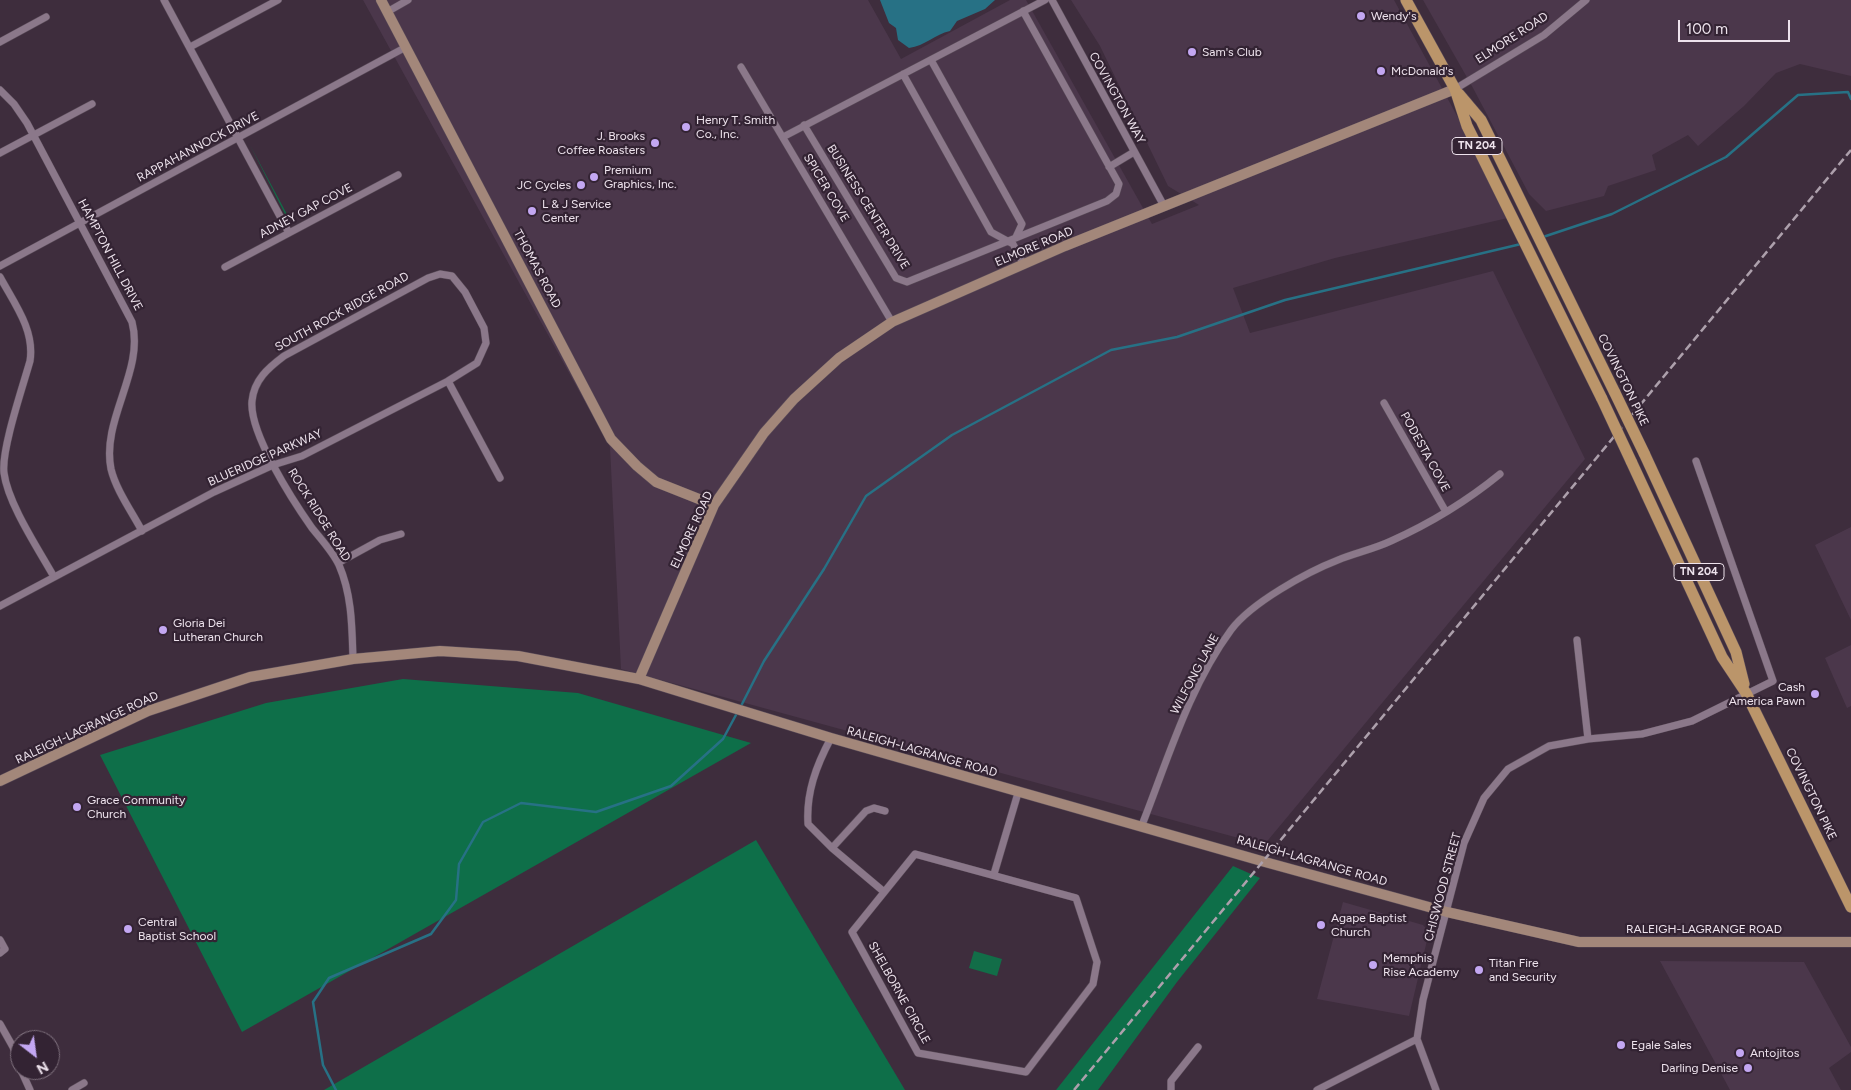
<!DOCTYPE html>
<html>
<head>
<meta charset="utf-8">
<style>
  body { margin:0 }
  #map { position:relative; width:1851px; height:1090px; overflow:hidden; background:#3e2d3d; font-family:Figtree,sans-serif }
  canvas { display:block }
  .north { position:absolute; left:10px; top:1030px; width:50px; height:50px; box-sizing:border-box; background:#332333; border:1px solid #7e707d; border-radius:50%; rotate:150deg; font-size:14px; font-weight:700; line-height:20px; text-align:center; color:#eee3ed }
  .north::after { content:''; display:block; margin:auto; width:18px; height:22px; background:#c3a7f2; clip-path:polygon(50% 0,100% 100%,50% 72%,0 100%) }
  .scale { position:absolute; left:1678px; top:20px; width:112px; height:22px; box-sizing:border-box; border:2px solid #eee3ed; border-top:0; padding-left:6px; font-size:15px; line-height:18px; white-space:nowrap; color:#eee3ed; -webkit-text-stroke:4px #332333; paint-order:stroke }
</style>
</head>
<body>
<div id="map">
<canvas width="1851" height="1090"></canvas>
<div class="north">N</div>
<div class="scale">100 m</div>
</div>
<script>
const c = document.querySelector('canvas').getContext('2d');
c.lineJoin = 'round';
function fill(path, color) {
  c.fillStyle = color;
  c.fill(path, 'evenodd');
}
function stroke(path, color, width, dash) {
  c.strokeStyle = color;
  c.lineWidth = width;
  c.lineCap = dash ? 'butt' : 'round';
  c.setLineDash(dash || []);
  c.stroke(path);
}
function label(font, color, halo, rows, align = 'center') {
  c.font = font + ' Figtree,sans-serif';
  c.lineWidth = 4.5;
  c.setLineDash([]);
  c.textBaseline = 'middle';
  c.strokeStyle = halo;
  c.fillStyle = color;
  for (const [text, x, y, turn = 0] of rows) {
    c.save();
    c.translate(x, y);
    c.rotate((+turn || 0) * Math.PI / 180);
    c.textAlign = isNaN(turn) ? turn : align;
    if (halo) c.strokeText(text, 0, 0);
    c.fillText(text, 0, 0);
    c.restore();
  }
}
fill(new Path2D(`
  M363,0H868L901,59L1010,0H1026L1152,224L1199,205L1168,186L1100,46L1071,0H1394L1512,217L1335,258L1233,288L1250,333L1493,271L1585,459L1264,845L621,669L610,447Z
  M1423,0H1851V76L1800,64L1776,73L1744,106L1698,146L1688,135L1652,155L1656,170L1608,186L1604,196L1546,211L1529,194L1473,88Z
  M1851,527V620L1815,545Z
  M1851,645V706L1847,708L1825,658Z
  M1343,902L1423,925L1429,932L1409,1016L1317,999Z
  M1660,961L1804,962L1851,1047V1052L1829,1068L1841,1090H1730Z`), '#4b374b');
fill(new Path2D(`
  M250,145L290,220L285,214Z
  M974,951L1002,959L997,976L969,968Z`), '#126d48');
fill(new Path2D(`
  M403,679L578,693L751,743L242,1032L100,755L266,703Z
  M756,840L905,1090H324Z
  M1233,866L1260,878L1177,982L1098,1090H1056Z`), '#0e6f49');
fill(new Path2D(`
  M880,0H995L985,9L957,21L950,31C935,34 925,46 909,48L898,40L896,28L889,23Z`), '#277185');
stroke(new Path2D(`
  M1543,237L1612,214L1726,157L1798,95L1848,92L1851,99
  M741,706L764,661L824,569L866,496L952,435L1111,350L1177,337L1285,300L1521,244
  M336,1090L323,1065L313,1002L329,978L431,934L456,900L459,864L483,822L521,803L596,812L671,786L723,739L737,713`), '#277185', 2.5);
const street = new Path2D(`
  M164,0L289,233
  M1052,0L1164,206
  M387,12L408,0
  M0,42L46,17
  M190,47L278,0
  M931,60L1022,224L1016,237
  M741,67L892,322
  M903,74L991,232L1013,244L1024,265
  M1455,89L1544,35L1586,0
  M0,90L14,104L27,123L132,322C145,371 101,419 111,469C116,490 132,512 142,531
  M804,125L896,278L907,282L1107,201L1116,194L1119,184L1023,11
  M783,137L1045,0
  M0,153L92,104
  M1109,167L1134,152
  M0,266L406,47
  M225,267L398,175
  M0,277C14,303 35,330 30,361C23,386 1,450 4,473C8,504 39,550 54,577
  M448,381L500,478
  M1384,403L1446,512
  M338,563L380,540L401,534
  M0,606L214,492L273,465L302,456L448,381L477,363L486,343L484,328L465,292L452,276L440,274L428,278L284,356C268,368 254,380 252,401C249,433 293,501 312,528C321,539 333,552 339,565C352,595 352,627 353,659
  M1577,640L1588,739
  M831,738C816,766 806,793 808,824L832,848L883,891
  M1142,825C1168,759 1189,687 1231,630C1251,603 1307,572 1338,560C1355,553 1374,549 1391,541C1431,523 1467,501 1500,474
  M832,848L866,811L874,808L885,811
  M915,854L1076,898L1097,962L1093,984L1026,1072L918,1053L852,932Z
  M994,874L1018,793
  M0,940L5,949L0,953
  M0,1024L13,1047L20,1067
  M21,1070L30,1090
  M72,1090L84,1083
  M1171,1090V1081L1198,1047
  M1317,1090L1417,1039
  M1436,1090L1417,1039L1423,1000L1464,843L1484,798L1508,769L1549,746L1588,739L1642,734L1692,721L1773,681L1696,461`);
const secondary = new Path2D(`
  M381,0L611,439L637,466L656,482L714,505
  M639,679L714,505L764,433L794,399L839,358L892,322L1065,246L1455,89
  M0,781L148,711L250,677L353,659L440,651L518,656L639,679L831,738L1265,862L1447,912L1579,942H1851`);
const primary = new Path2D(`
  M1406,0L1455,89L1467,126L1602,399
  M1459,94L1481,120L1615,393
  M1644,453L1736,652L1744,684
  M1631,461L1722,657L1746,693L1851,907`);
stroke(street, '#594b58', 8);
stroke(secondary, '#594b58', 11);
stroke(primary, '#594b58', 12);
stroke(street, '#8b788a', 7);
stroke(secondary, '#a3877a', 10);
stroke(primary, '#bb956a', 11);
stroke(new Path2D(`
  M1074,1090L1851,150`), '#ada0ac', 2.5, [8, 4]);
const primaryBridge = new Path2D(`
  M1615,393L1644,453
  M1602,399L1631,461`);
stroke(primaryBridge, '#594b58', 12, []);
stroke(primaryBridge, '#bb956a', 11);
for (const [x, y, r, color] of [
  [1361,16,5,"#c3a7f2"],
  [1192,52,5,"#c3a7f2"],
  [1381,71,5,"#c3a7f2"],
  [686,127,5,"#c3a7f2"],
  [655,143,5,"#c3a7f2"],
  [594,177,5,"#c3a7f2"],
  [581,185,5,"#c3a7f2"],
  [532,211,5,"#c3a7f2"],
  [163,630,5,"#c3a7f2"],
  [1815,694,5,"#c3a7f2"],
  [77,807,5,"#c3a7f2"],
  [1321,925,5,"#c3a7f2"],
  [128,929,5,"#c3a7f2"],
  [1373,965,5,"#c3a7f2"],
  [1479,970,5,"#c3a7f2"],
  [1621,1045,5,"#c3a7f2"],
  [1740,1053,5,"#c3a7f2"],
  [1748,1068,5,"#c3a7f2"]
]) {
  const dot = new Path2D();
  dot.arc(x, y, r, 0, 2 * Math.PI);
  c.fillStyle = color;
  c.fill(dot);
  stroke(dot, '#332333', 2);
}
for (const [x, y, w] of [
  [1477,146,50],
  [1699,572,50]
]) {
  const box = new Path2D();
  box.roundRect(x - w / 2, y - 8.5, w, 17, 4);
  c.fillStyle = '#332333';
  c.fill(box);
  stroke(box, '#eee3ed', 1);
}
label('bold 11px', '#eee3ed', null, [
  ["TN 204",1477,146],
  ["TN 204",1699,572]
]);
label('12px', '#eee3ed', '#332333', [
  ["Wendy's",1371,16],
  ["Sam's Club",1202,52],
  ["McDonald's",1391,71],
  ["Henry T. Smith",696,120],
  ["Co., Inc.",696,134],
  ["J. Brooks",645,136,"right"],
  ["Coffee Roasters",645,150,"right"],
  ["Premium",604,170],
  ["Graphics, Inc.",604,184],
  ["JC Cycles",571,185,"right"],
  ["L & J Service",542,204],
  ["Center",542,218],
  ["Gloria Dei",173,623],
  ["Lutheran Church",173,637],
  ["Cash",1805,687,"right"],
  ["America Pawn",1805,701,"right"],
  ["Grace Community",87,800],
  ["Church",87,814],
  ["Agape Baptist",1331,918],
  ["Church",1331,932],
  ["Central",138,922],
  ["Baptist School",138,936],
  ["Memphis",1383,958],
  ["Rise Academy",1383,972],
  ["Titan Fire",1489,963],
  ["and Security",1489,977],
  ["Egale Sales",1631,1045],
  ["Antojitos",1750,1053],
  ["Darling Denise",1738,1068,"right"]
], 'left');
label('12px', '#eee3ed', '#332333', [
  ["ELMORE ROAD",1512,38,-33],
  ["COVINGTON WAY",1117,98,61],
  ["RAPPAHANNOCK DRIVE",198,147,-28],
  ["SPICER COVE",826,188,59],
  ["BUSINESS CENTER DRIVE",868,207,58],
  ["ADNEY GAP COVE",306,211,-28],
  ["ELMORE ROAD",1034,247,-23],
  ["HAMPTON HILL DRIVE",110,255,62],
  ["THOMAS ROAD",537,269,62],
  ["SOUTH ROCK RIDGE ROAD",342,312,-29],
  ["COVINGTON PIKE",1623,380,64],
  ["PODESTA COVE",1425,452,61],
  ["BLUERIDGE PARKWAY",265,458,-24],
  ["ROCK RIDGE ROAD",319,515,58],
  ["ELMORE ROAD",692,530,-65],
  ["WILFONG LANE",1195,674,-62],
  ["RALEIGH-LAGRANGE ROAD",87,728,-25],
  ["RALEIGH-LAGRANGE ROAD",922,752,16],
  ["COVINGTON PIKE",1811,794,64],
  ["RALEIGH-LAGRANGE ROAD",1312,861,16],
  ["CHISWOOD STREET",1443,887,-75],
  ["RALEIGH-LAGRANGE ROAD",1704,929],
  ["SHELBORNE CIRCLE",899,993,61]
]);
</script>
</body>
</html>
